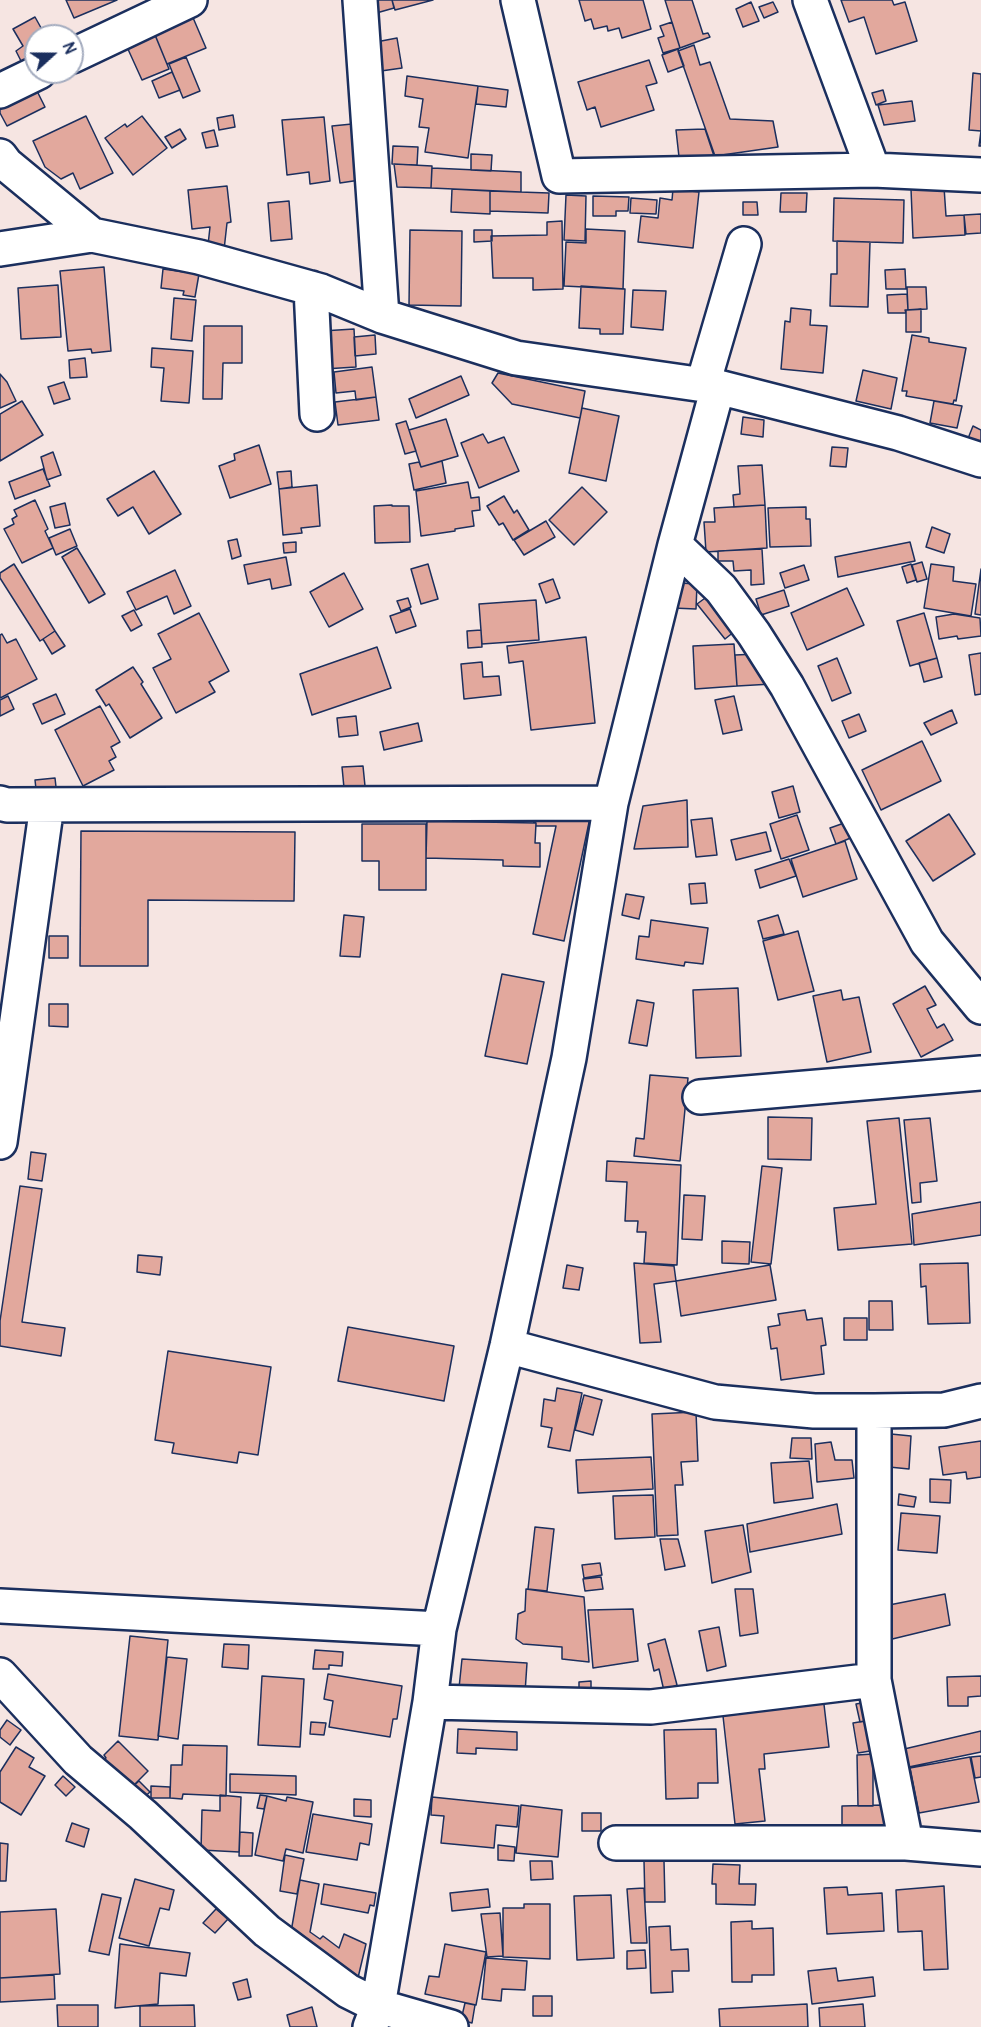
<!DOCTYPE html>
<html>
<head>
<meta charset="utf-8">
<style>
  body { margin:0 }
  #map { position:relative; width:981px; height:2027px; overflow:hidden; background:#f6e5e2; font-family:Pangolin,sans-serif }
  canvas { display:block }
  .north { position:absolute; left:24px; top:24px; width:60px; height:60px; box-sizing:border-box; background:#fff; border:2px solid #a4acbf; border-radius:50%; rotate:69deg; font-size:16px; font-weight:700; line-height:24px; text-align:center; color:#1b2f5e }
  .north::after { content:''; display:block; margin:auto; width:21px; height:27px; background:#1b2f5e; clip-path:polygon(50% 0,100% 100%,50% 72%,0 100%) }
</style>
</head>
<body>
<div id="map">
<canvas width="981" height="2027"></canvas>
<div class="north">N</div>
</div>
<script>
const c = document.querySelector('canvas').getContext('2d');
c.lineJoin = 'round';
function fill(path, color) {
  c.fillStyle = color;
  c.fill(path, 'evenodd');
}
function stroke(path, color, width, dash) {
  c.strokeStyle = color;
  c.lineWidth = width;
  c.lineCap = dash ? 'butt' : 'round';
  c.setLineDash(dash || []);
  c.stroke(path);
}
const building = new Path2D(`
  M66,0H117L74,18Z
  M369,0H392L394,8L373,14Z
  M392,0H433L395,10Z
  M579,0H643L651,29L622,38L619,28L608,31L607,26L594,29L591,19L585,21Z
  M665,0H692L703,34L708,33L710,37L680,48Z
  M841,0H892L894,5L905,2L917,41L876,54L864,17L849,22Z
  M751,2L759,21L743,27L736,9Z
  M773,2L778,12L764,18L759,7Z
  M191,13L206,48L167,64L151,25Z
  M35,17L45,35L36,36V61L24,67L16,51L23,46L13,29Z
  M672,22L680,48L663,53L658,38L664,36L660,26Z
  M155,35L169,69L142,80L127,47Z
  M397,38L402,68L381,71L376,42Z
  M694,45L700,65L710,62L730,119L773,121L778,147L715,156L678,51Z
  M678,49L684,66L668,72L662,55Z
  M186,57L200,91L183,98L169,64Z
  M649,60L657,83L646,86L654,110L601,127L595,107L587,110L578,82Z
  M172,72L180,90L159,98L152,81Z
  M973,73L981,74V146H979L981,131L969,130Z
  M407,76L478,86L468,158L425,152L429,128L419,127L423,99L405,96Z
  M478,86L508,90L506,107L476,104Z
  M36,89L45,107L7,126L0,113V107Z
  M883,90L886,101L876,105L872,93Z
  M912,101L915,121L884,125L878,105Z
  M233,115L235,127L219,130L217,118Z
  M86,116L113,173L80,189L73,173L61,179L45,167L33,141Z
  M142,116L167,148L133,175L105,138L125,124L127,127Z
  M324,117L330,181L310,184L309,172L287,175L282,120Z
  M352,124L360,180L340,183L332,126Z
  M180,129L186,139L172,148L165,137Z
  M705,129L714,156L679,157L676,130Z
  M214,130L218,146L206,148L202,133Z
  M393,146L418,147L417,165L392,164Z
  M471,154L492,155L491,171L471,170Z
  M394,164L432,166L431,188L397,187Z
  M432,168L521,172V192L431,188Z
  M227,186L231,222L227,223L224,250L208,245L210,227L192,229L188,190Z
  M944,187L946,216L964,215L965,235L913,238L911,189Z
  M452,189L490,191V214L451,212Z
  M673,189L699,192L693,248L638,242L641,216L658,218L660,198L672,200Z
  M490,191L549,193L548,213L490,211Z
  M781,193H807L806,212H780Z
  M566,195L586,196L585,241L564,240Z
  M593,196L629,197L628,211H616V216H593Z
  M631,198L657,200L656,214L630,213Z
  M834,198L904,200L903,243L833,241Z
  M289,201L292,239L271,241L268,203Z
  M743,202H757L758,215H743Z
  M981,214V233L966,234L964,215Z
  M562,221L563,289L533,290V278H493L491,236L547,235V222Z
  M586,229L625,231L623,289L564,286L566,242L586,243Z
  M410,230L462,231L461,306L409,305Z
  M474,230H492V241L474,242Z
  M837,241L870,242L868,307L830,306L831,274H837Z
  M104,267L111,351L92,353L91,349L68,351L60,271Z
  M163,269L199,274L195,297L183,295L184,291L161,288Z
  M905,269L906,289H886L885,270Z
  M58,285L61,337L21,339L18,288Z
  M581,286L625,289L623,334H600V329L579,328Z
  M907,287H926L927,309L908,310Z
  M633,290L666,291L663,330L631,327Z
  M907,294L908,310H905L906,313H888L887,295Z
  M174,298L196,300L192,341L171,339Z
  M791,308L811,310L810,325L827,326L823,373L781,369L785,321L790,322Z
  M921,309V332H906V310Z
  M204,326H242V363H223L222,399H203Z
  M354,329L356,367L324,369L322,331Z
  M375,335L376,354L355,356L354,337Z
  M912,335L929,338V342L966,348L956,401L954,400L953,404L906,396L907,391H902Z
  M152,348L193,351L189,403L161,401L164,368L151,367Z
  M85,358L87,377L70,378L69,360Z
  M372,367L376,397L356,400L355,391L336,393L334,372Z
  M863,370L897,378L891,409L856,401Z
  M498,373L585,391L580,418L512,404L492,383Z
  M0,374L7,382L16,401L0,408Z
  M461,376L469,395L416,418L409,399Z
  M64,382L70,399L54,404L48,387Z
  M376,397L379,420L338,425L335,402Z
  M22,401L43,435L0,461V414Z
  M934,401L962,406L957,428L930,423Z
  M582,408L619,416L606,481L569,473Z
  M743,417L764,420L763,437L741,434Z
  M446,419L458,456L421,467L409,430Z
  M406,421L416,451L405,454L396,424Z
  M973,426L981,430V447L967,441Z
  M483,434L488,443L504,437L519,471L479,488L461,443Z
  M259,445L271,484L230,498L219,466L235,460L234,454Z
  M832,447L848,448L846,467L830,466Z
  M53,452L61,475L47,480L41,457Z
  M442,461L446,483L414,490L409,464L419,462L421,467Z
  M762,465L765,505L734,507L733,495L740,494L738,466Z
  M43,469L50,486L15,499L9,482Z
  M154,471L181,514L149,534L133,507L118,516L107,499Z
  M291,471L292,487L279,489L277,472Z
  M468,482L471,498L479,497L480,510L472,511L474,526L455,529V531L421,536L416,491Z
  M317,485L320,526L301,528L302,533L283,535L279,489Z
  M582,487L607,512L574,545L549,520Z
  M504,496L514,513L517,510L529,530L513,540L503,523L499,525L487,506Z
  M35,500L48,529L45,531L53,548L22,563L4,529L14,524L12,519L17,516L14,510Z
  M65,503L70,525L55,528L50,507Z
  M392,505V506H409L410,542L375,543L374,506Z
  M765,505L767,548L706,552L704,522H715L714,508Z
  M806,507V519H810L811,546L770,547L768,508Z
  M546,521L555,537L524,555L514,540Z
  M932,527L950,534L944,553L926,547Z
  M70,529L77,546L56,555L49,538Z
  M237,539L241,556L232,559L228,541Z
  M296,542V552L284,553L283,543Z
  M910,542L915,561L838,577L835,557Z
  M77,548L105,594L89,603L62,557Z
  M762,549L764,584L751,585V570L734,571L733,561H718V551Z
  M286,557L291,585L272,589L270,579L248,584L244,565Z
  M922,562L927,579L917,582L912,565Z
  M14,564L55,631L40,641L0,578V573Z
  M428,564L438,599L421,604L411,569Z
  M911,564L916,580L907,583L902,567Z
  M931,564L954,567L953,581L976,584L971,616L924,608Z
  M804,565L809,580L785,588L780,573Z
  M981,569V615L975,614Z
  M175,570L191,606L174,614L167,596L136,610L127,592Z
  M344,573L363,609L329,627L310,592Z
  M553,579L560,598L546,603L539,584Z
  M680,583L697,584L696,609L673,608Z
  M847,588L864,625L807,650L791,613Z
  M784,590L789,606L761,615L756,599Z
  M712,593L740,627L725,639L697,604Z
  M408,598L411,607L401,611L397,601Z
  M536,600L539,640L482,644L479,604Z
  M410,609L416,626L396,633L390,616Z
  M134,610L142,625L131,631L122,616Z
  M199,613L229,671L209,682L215,692L176,713L153,668L171,659L158,634Z
  M924,613L937,658L910,666L897,621Z
  M954,614L980,618L981,636L958,639L957,636L939,639L936,617Z
  M481,630L482,647L468,648L467,631Z
  M55,631L65,646L52,654L43,639Z
  M2,634L7,643L16,639L37,679L0,698V635Z
  M586,637L595,723L531,730L523,661L509,663L507,646Z
  M734,644L737,686L695,689L693,646Z
  M377,647L391,688L312,715L300,674Z
  M981,653V694L975,695L969,655Z
  M757,654L772,684L737,686L735,655Z
  M837,658L851,693L832,701L818,666Z
  M937,658L942,677L924,682L919,663Z
  M482,662L483,677L499,676L501,695L464,699L461,664Z
  M133,667L143,682L141,684L162,718L130,738L109,704L106,706L96,690Z
  M56,694L65,714L42,724L33,704Z
  M8,696L14,709L0,716V700Z
  M734,696L742,730L723,734L715,700Z
  M100,706L120,742L111,747L116,757L109,761L114,770L83,786L55,730Z
  M952,710L957,723L931,735L924,723Z
  M859,714L866,731L849,738L842,721Z
  M356,716L358,735L339,737L337,718Z
  M418,723L422,741L384,750L380,732Z
  M922,741L941,781L881,810L862,770Z
  M363,766L365,786L344,788L342,767Z
  M55,778L57,796L37,798L35,780Z
  M793,786L800,812L779,818L772,792Z
  M687,800L688,847L634,849L643,806Z
  M535,812L591,813L564,941L533,934L556,826H536V823L534,822Z
  M949,814L975,854L933,881L906,841Z
  M797,815L809,850L781,859L770,824Z
  M712,818L717,855L696,857L691,820Z
  M427,821L536,823L535,843H540V867L503,866V860L426,858Z
  M847,822L853,837L836,844L830,828Z
  M362,824H426V890H379V861H362Z
  M81,831L295,832L294,901L148,900V966H80Z
  M766,832L771,851L736,860L731,840Z
  M845,841L857,879L803,897L791,859Z
  M789,859L796,876L760,888L755,870Z
  M705,883L707,903L691,904L689,884Z
  M626,894L644,897L639,919L622,915Z
  M344,915L364,917L360,957L340,956Z
  M778,915L784,934L763,939L758,921Z
  M651,920L708,928L703,964L685,962L684,966L636,959L639,936L649,937Z
  M798,931L814,991L778,1000L763,941Z
  M49,936H68V958H49Z
  M502,974L544,982L527,1064L485,1056Z
  M925,986L936,1005L927,1009L937,1028L944,1024L953,1040L921,1057L893,1004Z
  M738,988L741,1056L696,1058L693,990Z
  M841,990L843,1000L859,997L871,1052L827,1062L813,996Z
  M637,1000L654,1003L647,1046L629,1043Z
  M49,1004H68V1027L49,1026Z
  M650,1075L688,1078L680,1161L634,1156L636,1138L644,1139Z
  M768,1117L812,1118L811,1160L768,1159Z
  M899,1118L912,1244L838,1250L834,1208L876,1204L867,1121Z
  M930,1118L937,1181L920,1183L921,1202L912,1203L904,1120Z
  M31,1152L46,1154L42,1181L28,1179Z
  M607,1161L681,1165L677,1265L644,1263L646,1232H637L638,1221H625L627,1182L606,1181Z
  M762,1166L782,1168L771,1264L751,1262Z
  M20,1186L42,1189L22,1322L65,1328L61,1356L0,1346V1321Z
  M684,1195L705,1196L702,1240L682,1239Z
  M981,1202V1235L914,1245L912,1214Z
  M722,1241L750,1242L749,1264L722,1263Z
  M138,1255L162,1257L160,1275L137,1272Z
  M634,1263L674,1266L676,1281L654,1284L661,1342L640,1343Z
  M968,1263L970,1323L928,1324L926,1286L921,1287L920,1264Z
  M567,1265L583,1268L579,1290L563,1288Z
  M770,1265L776,1300L681,1316L676,1281Z
  M869,1301H892L893,1330H869Z
  M805,1310L807,1320L822,1318L826,1345L821,1346L824,1374L781,1380L777,1348L771,1349L768,1327L780,1325L778,1314Z
  M844,1318H867V1340H844Z
  M348,1327L454,1346L444,1401L338,1381Z
  M168,1351L271,1367L258,1455L239,1452L237,1463L172,1453L174,1443L155,1440Z
  M557,1388L582,1393L570,1451L548,1447L552,1428L541,1426L544,1399L555,1401Z
  M584,1395L602,1400L593,1435L575,1430Z
  M696,1412L698,1461L681,1462L683,1485H675L678,1535L657,1536L652,1414Z
  M891,1434L911,1436L909,1469L889,1467Z
  M792,1438H811L812,1459L790,1458Z
  M981,1441V1477L967,1479L966,1472L943,1475L939,1447Z
  M831,1442L835,1460H852L854,1478L817,1482L815,1444Z
  M651,1457L653,1489L578,1493L576,1460Z
  M809,1461L813,1498L774,1503L771,1463Z
  M930,1479L951,1480L950,1503L930,1502Z
  M899,1494L916,1497L914,1507L898,1505Z
  M653,1495L655,1537L615,1539L613,1496Z
  M837,1504L842,1534L750,1552L747,1524Z
  M901,1513L940,1516L937,1553L898,1550Z
  M743,1525L751,1572L712,1583L705,1531Z
  M535,1527L554,1529L547,1591L528,1589Z
  M660,1539H678L685,1566L665,1570Z
  M600,1563L602,1575L584,1578L582,1565Z
  M601,1577L603,1589L585,1591L583,1579Z
  M526,1589L584,1597L589,1662L562,1659V1647L523,1644L516,1639L518,1614L525,1611Z
  M735,1589H753L758,1633L740,1636Z
  M945,1594L950,1625L880,1642L884,1606Z
  M633,1609L638,1661L593,1668L588,1610Z
  M719,1627L726,1666L707,1671L699,1631Z
  M130,1636L168,1640L158,1740L119,1736Z
  M665,1639L677,1685L664,1691L659,1669L654,1671L648,1644Z
  M224,1644L249,1645L248,1669L222,1667Z
  M315,1650L343,1652L342,1666L329,1665V1669H313Z
  M167,1657L187,1659L178,1739L158,1736Z
  M462,1659L527,1663L525,1693L459,1688Z
  M328,1674L402,1686L397,1719H393L390,1737L329,1727L333,1701L324,1699Z
  M262,1676L304,1679L300,1747L258,1745Z
  M981,1676V1696L968,1697V1706H948L947,1677Z
  M591,1681V1697H579V1682Z
  M823,1696L829,1747L764,1754L765,1769H759L765,1821L735,1824L722,1707Z
  M867,1702L871,1720L860,1722L856,1704Z
  M7,1720L21,1730L10,1745L0,1737V1730Z
  M871,1720L876,1750L858,1753L853,1723Z
  M311,1722L326,1723L324,1735L310,1734Z
  M458,1729L517,1732V1750L476,1748V1754L457,1753Z
  M716,1729L718,1783H698V1798L666,1799L664,1730Z
  M981,1731V1752L904,1768L900,1750Z
  M118,1741L148,1771L130,1789L102,1761L106,1758L104,1755Z
  M183,1745L227,1746L226,1796L183,1794L182,1799L170,1798L171,1765H182Z
  M16,1747L34,1758L29,1767L45,1776L21,1815L0,1802V1772Z
  M873,1754V1806H858L857,1755Z
  M981,1756V1777L975,1778L971,1757Z
  M970,1757L979,1802L919,1813L910,1768Z
  M230,1774L296,1776V1795L230,1792Z
  M63,1776L75,1787L66,1796L55,1785Z
  M139,1781L150,1792L141,1800L130,1789Z
  M151,1786L170,1787V1798H151Z
  M220,1795L241,1797L239,1852L201,1850L202,1810L220,1811Z
  M260,1795L267,1796L264,1809L257,1808Z
  M267,1796L286,1801L287,1797L313,1802L303,1853L286,1849L283,1861L255,1855Z
  M432,1797L519,1806L517,1827L496,1825L494,1848L441,1843L444,1816L431,1815Z
  M354,1799L371,1800V1817L354,1816Z
  M521,1805L562,1810L558,1857L516,1853Z
  M884,1805V1830H842V1806Z
  M582,1813H601V1831H582Z
  M313,1814L372,1824L369,1845L360,1843L357,1860L306,1852Z
  M72,1823L89,1829L84,1847L66,1841Z
  M240,1832L253,1833L252,1856H239Z
  M0,1843L8,1844L6,1881H0Z
  M498,1845L515,1847L514,1861L498,1860Z
  M285,1855L304,1859L297,1894L280,1891Z
  M530,1861H552L553,1879L531,1880Z
  M644,1861H664L665,1902H645Z
  M713,1864L740,1865L739,1884H756L755,1905L716,1904V1884H712Z
  M135,1879L174,1890L169,1910L160,1908L149,1946L119,1938Z
  M300,1880L319,1884L310,1932L320,1939L323,1936L339,1948L344,1934L366,1944L357,1982L291,1932Z
  M324,1884L376,1893L374,1906L370,1905L368,1913L321,1904Z
  M944,1886L948,1969L924,1970L922,1931L898,1932L896,1890Z
  M847,1887L848,1895L882,1893L884,1931L827,1934L824,1888Z
  M644,1888L647,1943H631L627,1889Z
  M488,1889L490,1907L452,1911L450,1893Z
  M102,1894L121,1898L109,1955L89,1951Z
  M611,1895L614,1958L577,1960L574,1896Z
  M524,1904H550V1959L503,1957V1908H524Z
  M56,1909L60,1974L0,1978V1912Z
  M216,1909L228,1919L215,1933L203,1923Z
  M500,1913L503,1956L487,1957L481,1914Z
  M752,1921V1929L773,1928L774,1975H752V1982H732L731,1922Z
  M670,1926L671,1950L688,1949L689,1971H672L673,1992L651,1993L649,1927Z
  M120,1944L190,1953L186,1976L160,1973L158,2004L115,2008Z
  M445,1944L486,1952L476,2005L425,1994L429,1976L439,1977Z
  M645,1950L646,1968L627,1969V1951Z
  M486,1958L527,1961L525,1990L502,1989L501,2001L482,1999Z
  M836,1968L838,1981L873,1977L875,1996L812,2004L808,1971Z
  M54,1975L55,1999L0,2002V1978Z
  M247,1979L251,1997L238,2000L233,1983Z
  M533,1996H552V2016H533Z
  M465,2003L475,2005L472,2023L461,2020Z
  M807,2004L808,2027H720L719,2009Z
  M863,2004L865,2027H820L819,2008Z
  M57,2005H98V2027H58Z
  M194,2005L195,2027H140V2006Z
  M312,2007L317,2027H290L287,2015Z`);
fill(building, '#e2a89d');
stroke(building, '#1b2f5e', 1.5);
const minor = new Path2D(`
  M360,0L382,316
  M518,0L559,176L873,170L981,175
  M810,0L873,170
  M72,56L190,0
  M0,91L39,72
  M0,156L6,164L92,235
  M0,249L92,235L199,257L321,291L382,316L516,358L718,387L898,433L981,460
  M311,288L317,414
  M703,384L744,244
  M675,545L721,589L754,634L787,686L927,942L981,1007
  M0,803L7,805L611,803
  M700,1097L981,1073
  M0,1142L47,805
  M507,1346L715,1402L814,1411H874L944,1410L981,1401
  M874,1411V1680L906,1843
  M0,1606L439,1629
  M0,1675L78,1760L143,1815L267,1931L348,1991L378,2006L451,2027
  M430,1702L651,1707L874,1680
  M616,1843H906L981,1849
  M370,2027L378,2006L430,1702L439,1629L507,1346L569,1058L611,803L675,545L718,387`);
stroke(minor, '#1b2f5e', 38);
stroke(minor, '#fff', 33);
</script>
</body>
</html>
